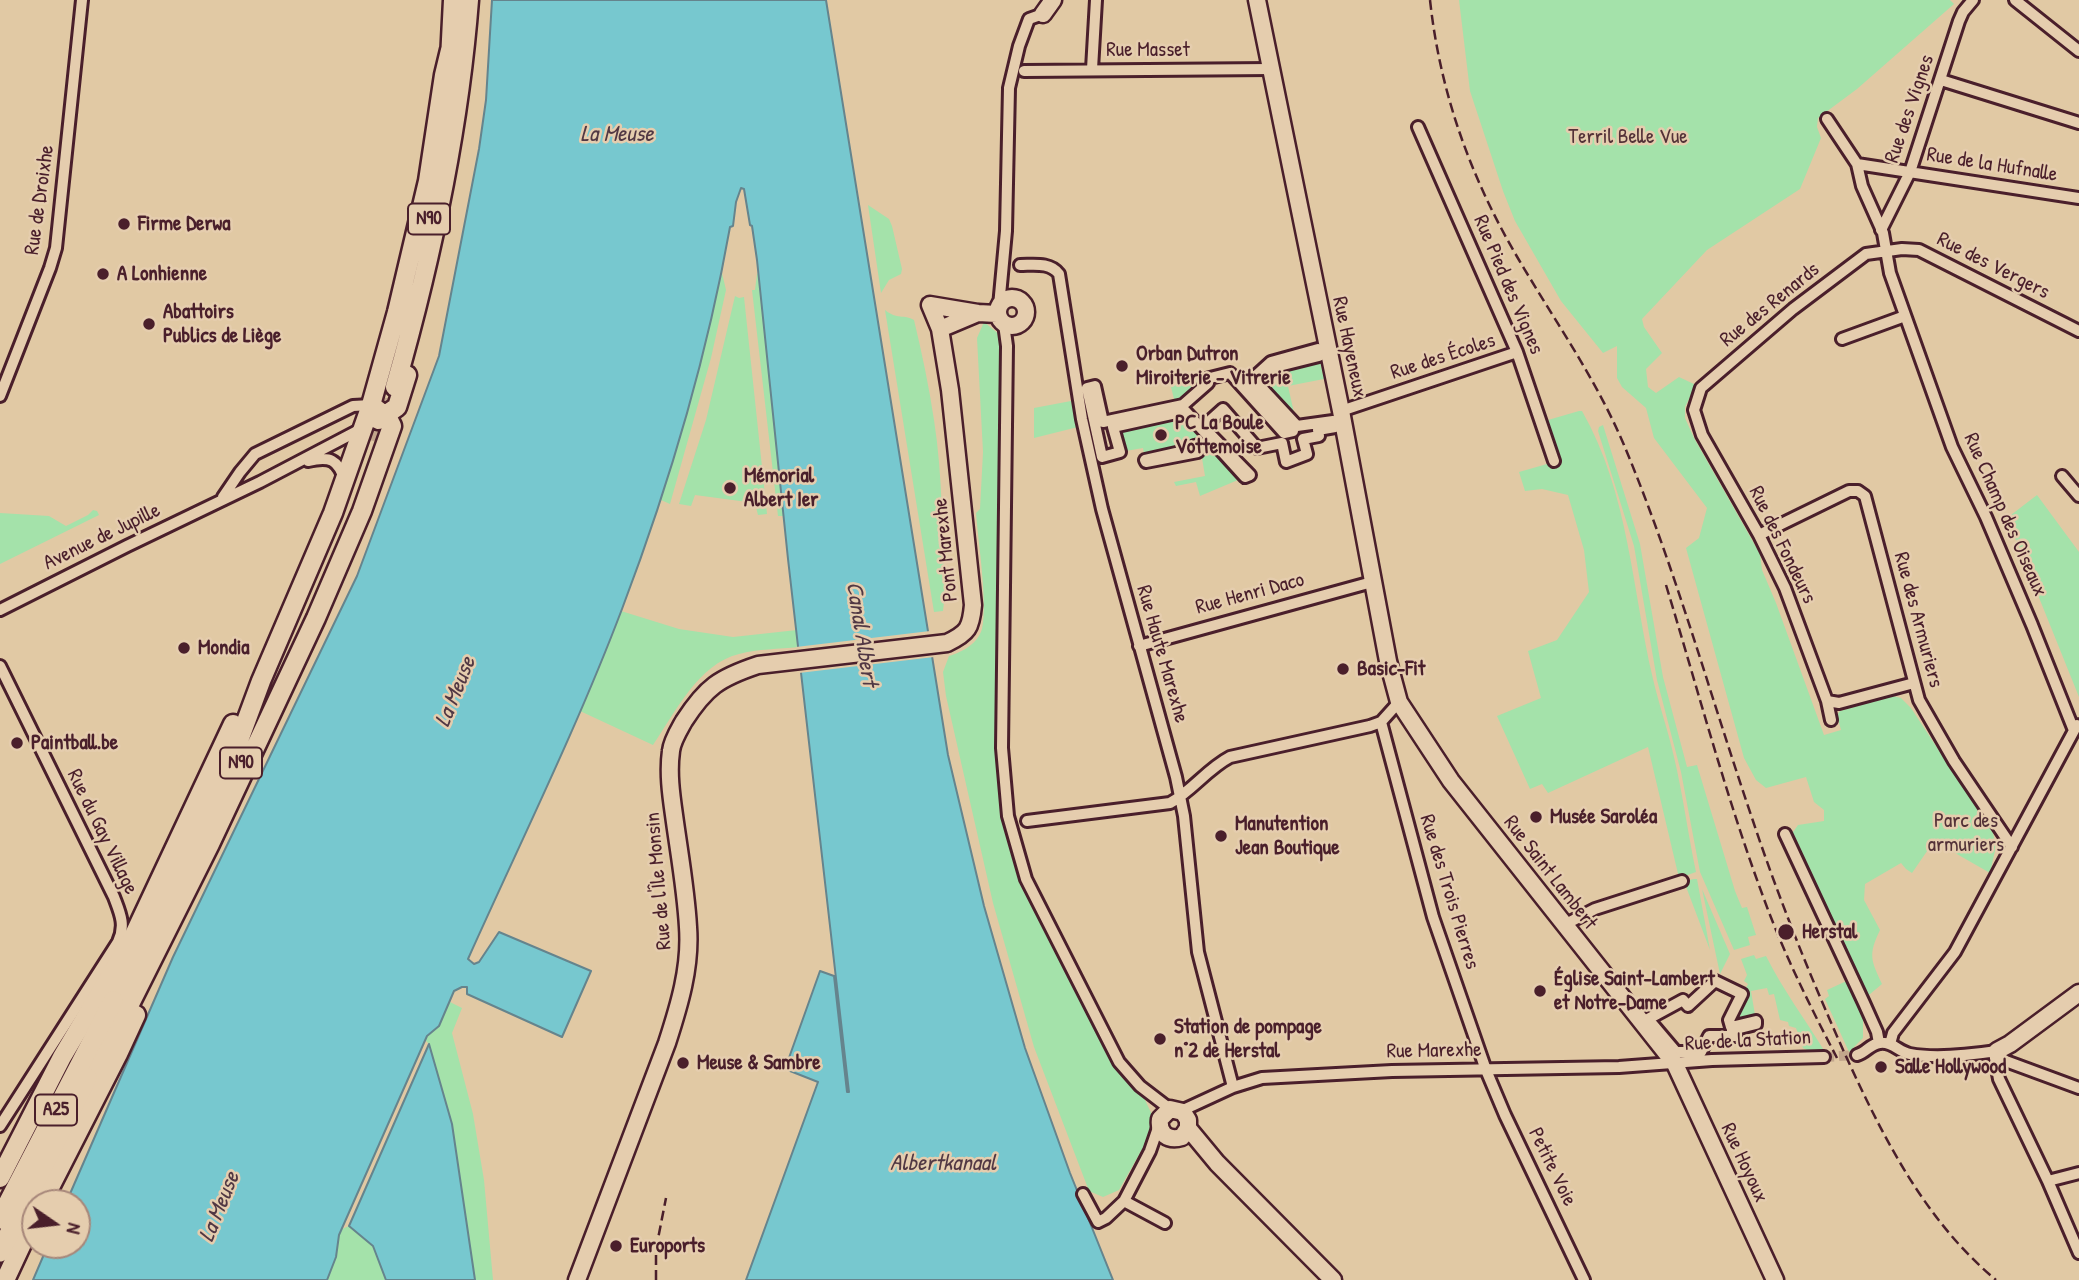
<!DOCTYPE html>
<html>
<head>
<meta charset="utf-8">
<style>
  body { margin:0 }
  #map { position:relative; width:2079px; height:1280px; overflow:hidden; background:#e1c9a4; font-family:"Patrick Hand",sans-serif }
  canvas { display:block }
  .north { position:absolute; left:21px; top:1189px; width:70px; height:70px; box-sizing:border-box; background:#e5cdae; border:2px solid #a7877a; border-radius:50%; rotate:104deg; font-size:19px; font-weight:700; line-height:28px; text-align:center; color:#4a1f2b }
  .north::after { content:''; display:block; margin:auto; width:24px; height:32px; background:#4a1f2b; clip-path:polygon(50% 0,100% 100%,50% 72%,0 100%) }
</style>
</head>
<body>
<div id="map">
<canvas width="2079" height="1280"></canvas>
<div class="north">N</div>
</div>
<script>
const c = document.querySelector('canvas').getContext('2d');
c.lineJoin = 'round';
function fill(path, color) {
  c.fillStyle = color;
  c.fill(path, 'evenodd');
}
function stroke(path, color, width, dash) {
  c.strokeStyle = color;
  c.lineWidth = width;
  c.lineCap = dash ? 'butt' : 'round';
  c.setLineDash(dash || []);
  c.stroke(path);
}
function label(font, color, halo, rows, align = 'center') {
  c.font = font + ' "Patrick Hand",sans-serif';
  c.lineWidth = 5;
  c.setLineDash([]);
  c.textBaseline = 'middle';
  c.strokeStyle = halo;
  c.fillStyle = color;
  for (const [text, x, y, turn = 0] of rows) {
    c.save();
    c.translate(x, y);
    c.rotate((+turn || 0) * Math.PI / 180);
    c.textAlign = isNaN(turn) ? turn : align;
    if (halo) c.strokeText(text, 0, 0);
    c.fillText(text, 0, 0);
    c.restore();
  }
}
fill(new Path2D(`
  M1459,0H1950L1954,4L1857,89L1818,118L1817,127L1821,138L1800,189L1707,250L1642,319L1644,327L1662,353L1646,369L1648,387L1656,393L1679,377L1696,385L1685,407V418L1694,438L1760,554L1762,570L1776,603L1824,735L1841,730L1837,715L1840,711L1893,696L1901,698L1911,708L1993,833L1996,846L1990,873L1934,841L1912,873L1906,869L1901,863L1865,884L1864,900L1880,930C1868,955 1871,960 1882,984L1857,1005L1863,1018V1038L1849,1052L1825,999L1829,996L1827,990L1853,978L1845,959L1846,952L1791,835L1798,825L1824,821V810L1814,802L1806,777L1766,788L1756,780L1744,758L1686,548L1699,538L1707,508L1654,438L1646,408L1622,387L1617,378V346L1603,353L1561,301L1515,221L1503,191L1470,91Z
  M868,205L889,219L892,226L902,269L901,274L889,280L881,293Z
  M722,273L726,290L711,358L670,504L661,500L694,387Z
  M759,273L784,516H778L752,290H755L757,274Z
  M735,296L739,298L744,297L767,514L758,515L755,503L695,495L691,506L679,504L706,420Z
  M885,310C897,320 904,314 914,320C922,353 929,387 934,420C943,477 942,536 945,593L943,611L934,612Z
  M984,322L1000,335L1011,401L1005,745L1014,819L1034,881L1133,1074L1153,1117L1149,1137L1119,1190L1103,1197L1089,1191L1034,1047L993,903L946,696L943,672L949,656C963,652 978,643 982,629C988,603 978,541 976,513L980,509L983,452L977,338Z
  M1319,356L1324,379L1288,386L1297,426L1256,382L1271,368Z
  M1198,376L1200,381L1206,379L1176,407L1170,383Z
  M1071,401L1078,427L1034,438V408Z
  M1185,411L1214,442L1145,460L1143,448L1120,452L1113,427Z
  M1579,411H1582C1629,493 1632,590 1653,679C1659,705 1668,730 1674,757C1683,795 1688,834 1696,872L1679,878L1648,747L1548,793L1542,784L1530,789L1497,716L1541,698L1528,651L1557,640L1589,592L1584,550L1568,495L1542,489L1525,491L1519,472L1561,460L1548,420Z
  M1603,425L1640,544L1663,677L1687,767L1697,765L1735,891L1742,908L1747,907L1756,935L1748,937L1750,945L1734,950L1700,872L1681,772L1657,680L1634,546L1598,431L1599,427Z
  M1215,444L1245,477L1200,496L1196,482L1176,486L1174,482L1205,476L1201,452Z
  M2037,495L2079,552V697L2007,518Z
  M93,510L97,511L99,515L0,564V513L49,516L66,526L88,515Z
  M621,611L679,629L733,637L797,630L799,647C779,649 758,649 739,654C698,664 675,713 653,745L580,711Z
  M1694,879H1697L1710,950L1685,884V881Z
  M1702,889L1730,954L1720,974Z
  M1754,955L1756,959L1766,956C1783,990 1805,1019 1825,1052L1814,1053L1803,1048L1796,1028L1789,1026L1788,1022L1780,1020L1774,994L1769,995L1767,988L1751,991L1756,1021L1731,1027L1729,1020L1748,984L1744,981L1747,975L1741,959Z
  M450,1002L462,1008L452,1033L473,1114L484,1180L493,1280H475L452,1124L429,1044L425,1040L427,1036L439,1026Z
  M349,1226L373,1246L386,1280H327L336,1257L338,1235L342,1229Z`), '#a4e2aa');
const water = new Path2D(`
  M492,0H826L948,755L984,906L1025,1048L1070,1173L1113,1280H746L818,1082L785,1069L820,971L834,976L847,1092H849L788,559L757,260L752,226L750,225L744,189L741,188L736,202L733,226L730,227C707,357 669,485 622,609C577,728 520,843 468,959L474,964L479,962L499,932L591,971L562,1037L467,994V987H462L454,991L439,1026L427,1036L339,1235L336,1257L327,1280H33L48,1245H77V1203H66L173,957L357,576L439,356L479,149L486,100Z
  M429,1044L452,1124L475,1280H386L373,1246L349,1226Z`);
fill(water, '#77c8cf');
stroke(water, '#65848d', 2);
fill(new Path2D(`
  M930,631L934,657L799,673L796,647Z`), '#e1c9a4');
stroke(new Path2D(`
  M1824,1057L1857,1055`), '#c3a78c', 10, [10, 5]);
stroke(new Path2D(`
  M370,440L388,385`), '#c3a78c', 18, [18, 9]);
const street = new Path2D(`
  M2015,0L2079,51
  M1092,69L1096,0
  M1024,71L1271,69
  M1941,80L2079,123
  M1827,119L1857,164L1862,186L1883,233L1890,273L1952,447L1986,517L2032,625L2073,728
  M1418,127L1517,352L1554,461
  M1857,164L2079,198
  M1881,230L1910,172L1959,21L1963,12L1973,0
  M1020,265C1034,265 1050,262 1059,274L1082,419L1102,509L1176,777L1184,816L1198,952L1233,1087
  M999,306L1006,231L1009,88L1019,46L1029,19L1043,14
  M1004,324L1007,346L1002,748L1008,816L1026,879L1119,1062L1140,1086L1170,1109
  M1842,339L1905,316
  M1318,349L1319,356L1271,368L1256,382L1297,426L1333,421L1335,427L1318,430L1319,436L1303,439L1307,454L1286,462L1282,443L1257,448L1223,409L1203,427L1250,475L1245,477L1215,444L1197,448L1198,452L1146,462L1145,460L1194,449V446L1214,442L1185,411L1113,427L1120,452L1102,457L1087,388L1095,386L1103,422L1183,405L1208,383L1206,379L1230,373L1284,433L1293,431L1249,382L1271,362Z
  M0,396L50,268L56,248L82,0
  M1341,411L1517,352
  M308,461C330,456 338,459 345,481
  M2062,476L2079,496
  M223,497L240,472L255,454L353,406L371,405
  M1759,535L1849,491H1858L1865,496L1919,700L1954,761L2012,847
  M0,610L127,546L260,482L363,428
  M1139,646L1372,582
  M0,666L114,897C120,913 126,925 118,942L0,1126
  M1914,683L1839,703L1827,701L1785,588L1759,535L1702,435L1694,410L1701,388L1793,309L1866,254L1902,249L1919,250L2079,331
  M1827,701L1831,720
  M1381,722L1433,917L1486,1070L1505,1115L1584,1280
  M1027,821L1170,803C1192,791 1207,769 1230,757L1370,726L1381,722L1399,702
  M1785,834L1864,1003L1877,1032L1879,1043
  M1564,925L1595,909L1682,881
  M1715,981L1742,994L1729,1020L1731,1027L1756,1021V1024L1732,1030L1735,1036H1709L1701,1052H1676L1648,1019L1683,1000L1688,1006Z
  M1890,1044L1893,1033L1955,952L2077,725
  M1997,1051L1995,1058L1999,1079L2048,1181L2079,1253
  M1997,1051L2003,1060L2079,1088
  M1857,1055C1867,1052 1870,1044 1880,1043C1892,1041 1899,1052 1910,1054C1937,1059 1970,1055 1997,1051
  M1181,1111L1233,1087L1262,1078L1392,1071L1619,1067L1712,1060L1824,1057
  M2048,1181L2079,1173
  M1083,1194L1098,1222L1106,1218L1124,1201L1165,1223
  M1124,1201L1150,1151L1159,1125`);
const secondary = new Path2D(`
  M1257,0L1341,411L1388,661L1399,702L1451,781L1675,1064L1775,1280
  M1043,14L1053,0
  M998 312a14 14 0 1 1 28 0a14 14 0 1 1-28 0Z
  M940,329L978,313
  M1997,1051L2010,1044L2079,993
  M1188,1128L1182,1137C1168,1141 1158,1134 1160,1119L1170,1109L1183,1112L1188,1120V1128L1217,1163L1333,1280
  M577,1280L667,1043C679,1006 691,967 688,927C686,890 679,852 674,815C671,794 668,772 671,751C672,741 679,730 684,721C706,687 719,678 758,665L947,643C968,633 971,628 973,605L950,390L940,329L930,305L978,313L997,314`);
const primary = new Path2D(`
  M450,59L453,0
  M395,387C431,261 459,131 469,0
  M378,420L397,407L407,375
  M228,770L261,681L333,513L371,405L397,312L428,181L444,75L450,50
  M113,1001L233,760
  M88,1076L126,1012L210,844L316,618L362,511L392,426L388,418L371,405
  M0,1178L62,1057L132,939L233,724
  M42,1203L118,1054L136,1015
  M7,1276L35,1216`);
const highway = new Path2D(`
  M0,1219L113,1001
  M0,1252L87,1078`);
stroke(street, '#4a1f2b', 16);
stroke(secondary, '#4a1f2b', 21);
stroke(primary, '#4a1f2b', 23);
stroke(highway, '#4a1f2b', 24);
stroke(street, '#e5cdae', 10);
stroke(secondary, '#e5cdae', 16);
stroke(primary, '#e5cdae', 18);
stroke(highway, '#e5cdae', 19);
stroke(new Path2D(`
  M1430,0C1440,93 1471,179 1519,260C1555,321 1596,379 1624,445C1675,567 1710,695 1753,821C1779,899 1810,976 1844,1052C1882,1135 1924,1220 1996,1280
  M1666,585C1698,690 1726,797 1764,899C1784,954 1810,1006 1837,1058
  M656,1280V1249L666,1198`), '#4a1f2b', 2.5, [10, 5]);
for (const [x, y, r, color] of [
  [124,224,7,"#4a1f2b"],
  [103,274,7,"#4a1f2b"],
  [149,324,7,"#4a1f2b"],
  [1122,366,7,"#4a1f2b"],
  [1161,435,7,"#4a1f2b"],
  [730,488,7,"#4a1f2b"],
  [184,648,7,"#4a1f2b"],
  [1343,669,7,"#4a1f2b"],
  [17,743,7,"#4a1f2b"],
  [1536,817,7,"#4a1f2b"],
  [1221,836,7,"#4a1f2b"],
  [1786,932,9,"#4a1f2b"],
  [1540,991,7,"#4a1f2b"],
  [1160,1039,7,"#4a1f2b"],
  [683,1063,7,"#4a1f2b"],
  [1881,1067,7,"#4a1f2b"],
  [616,1246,7,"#4a1f2b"]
]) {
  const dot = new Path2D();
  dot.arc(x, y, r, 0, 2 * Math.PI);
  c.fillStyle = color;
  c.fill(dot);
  stroke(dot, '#e5cdae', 2.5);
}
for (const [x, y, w] of [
  [429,219,42],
  [241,763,42],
  [56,1110,42]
]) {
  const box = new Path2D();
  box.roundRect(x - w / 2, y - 15.5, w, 31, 5);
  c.fillStyle = '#e5cdae';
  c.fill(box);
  stroke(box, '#4a1f2b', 2);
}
label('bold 19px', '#4a1f2b', null, [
  ["N90",429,219],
  ["N90",241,763],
  ["A25",56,1110]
]);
label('21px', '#4a1f2b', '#e5cdae', [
  ["Rue Masset",1148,50],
  ["Rue des Vignes",1910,109,-71],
  ["Rue de la Hufnalle",1992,165,9],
  ["Rue de Droixhe",40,200,-82],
  ["Rue des Vergers",1993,266,27],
  ["Rue Pied des Vignes",1508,285,67],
  ["Rue des Renards",1770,305,-39],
  ["Rue Hayeneux",1349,347,78],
  ["Rue des Écoles",1443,357,-18],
  ["Rue Champ des Oiseaux",2005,515,66],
  ["Avenue de Jupille",102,537,-26],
  ["Rue des Fondeurs",1782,545,64],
  ["Pont Marexhe",946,550,-96],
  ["Rue Henri Daco",1250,594,-15],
  ["Rue des Armuriers",1918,620,75],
  ["Rue Haute Marexhe",1162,654,74],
  ["Rue du Gay Village",102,832,64],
  ["Rue Saint Lambert",1550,873,52],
  ["Rue de l'Île Monsin",659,881,-95],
  ["Rue des Trois Pierres",1449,892,73],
  ["Rue de la Station",1748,1041,-3],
  ["Rue Marexhe",1434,1051,-1],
  ["Rue Hoyoux",1744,1163,65],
  ["Petite Voie",1552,1167,64]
]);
label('21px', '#533238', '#e5cdae', [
  ["Terril Belle Vue",1628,137],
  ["Parc des",1966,821],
  ["armuriers",1966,845]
]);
label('bold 21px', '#4a1f2b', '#e5cdae', [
  ["Firme Derwa",138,224],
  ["A Lonhienne",117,274],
  ["Abattoirs",163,312],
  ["Publics de Liège",163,336],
  ["Orban Dutron",1136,354],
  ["Miroiterie - Vitrerie",1136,378],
  ["PC La Boule",1175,423],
  ["Vottemoise",1175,447],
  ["Mémorial",744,476],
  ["Albert Ier",744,500],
  ["Mondia",198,648],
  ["Basic-Fit",1357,669],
  ["Paintball.be",31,743],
  ["Musée Saroléa",1550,817],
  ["Manutention",1235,824],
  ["Jean Boutique",1235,848],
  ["Herstal",1802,932],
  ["Église Saint-Lambert",1554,979],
  ["et Notre-Dame",1554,1003],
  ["Station de pompage",1174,1027],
  ["n°2 de Herstal",1174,1051],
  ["Meuse & Sambre",697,1063],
  ["Salle Hollywood",1895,1067],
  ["Euroports",630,1246]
], 'left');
label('italic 23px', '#513844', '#e5cdae', [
  ["La Meuse",617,135],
  ["Canal Albert",861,634,81],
  ["La Meuse",456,692,-68],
  ["Albertkanaal",943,1164],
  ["La Meuse",220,1207,-68]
]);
</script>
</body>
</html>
